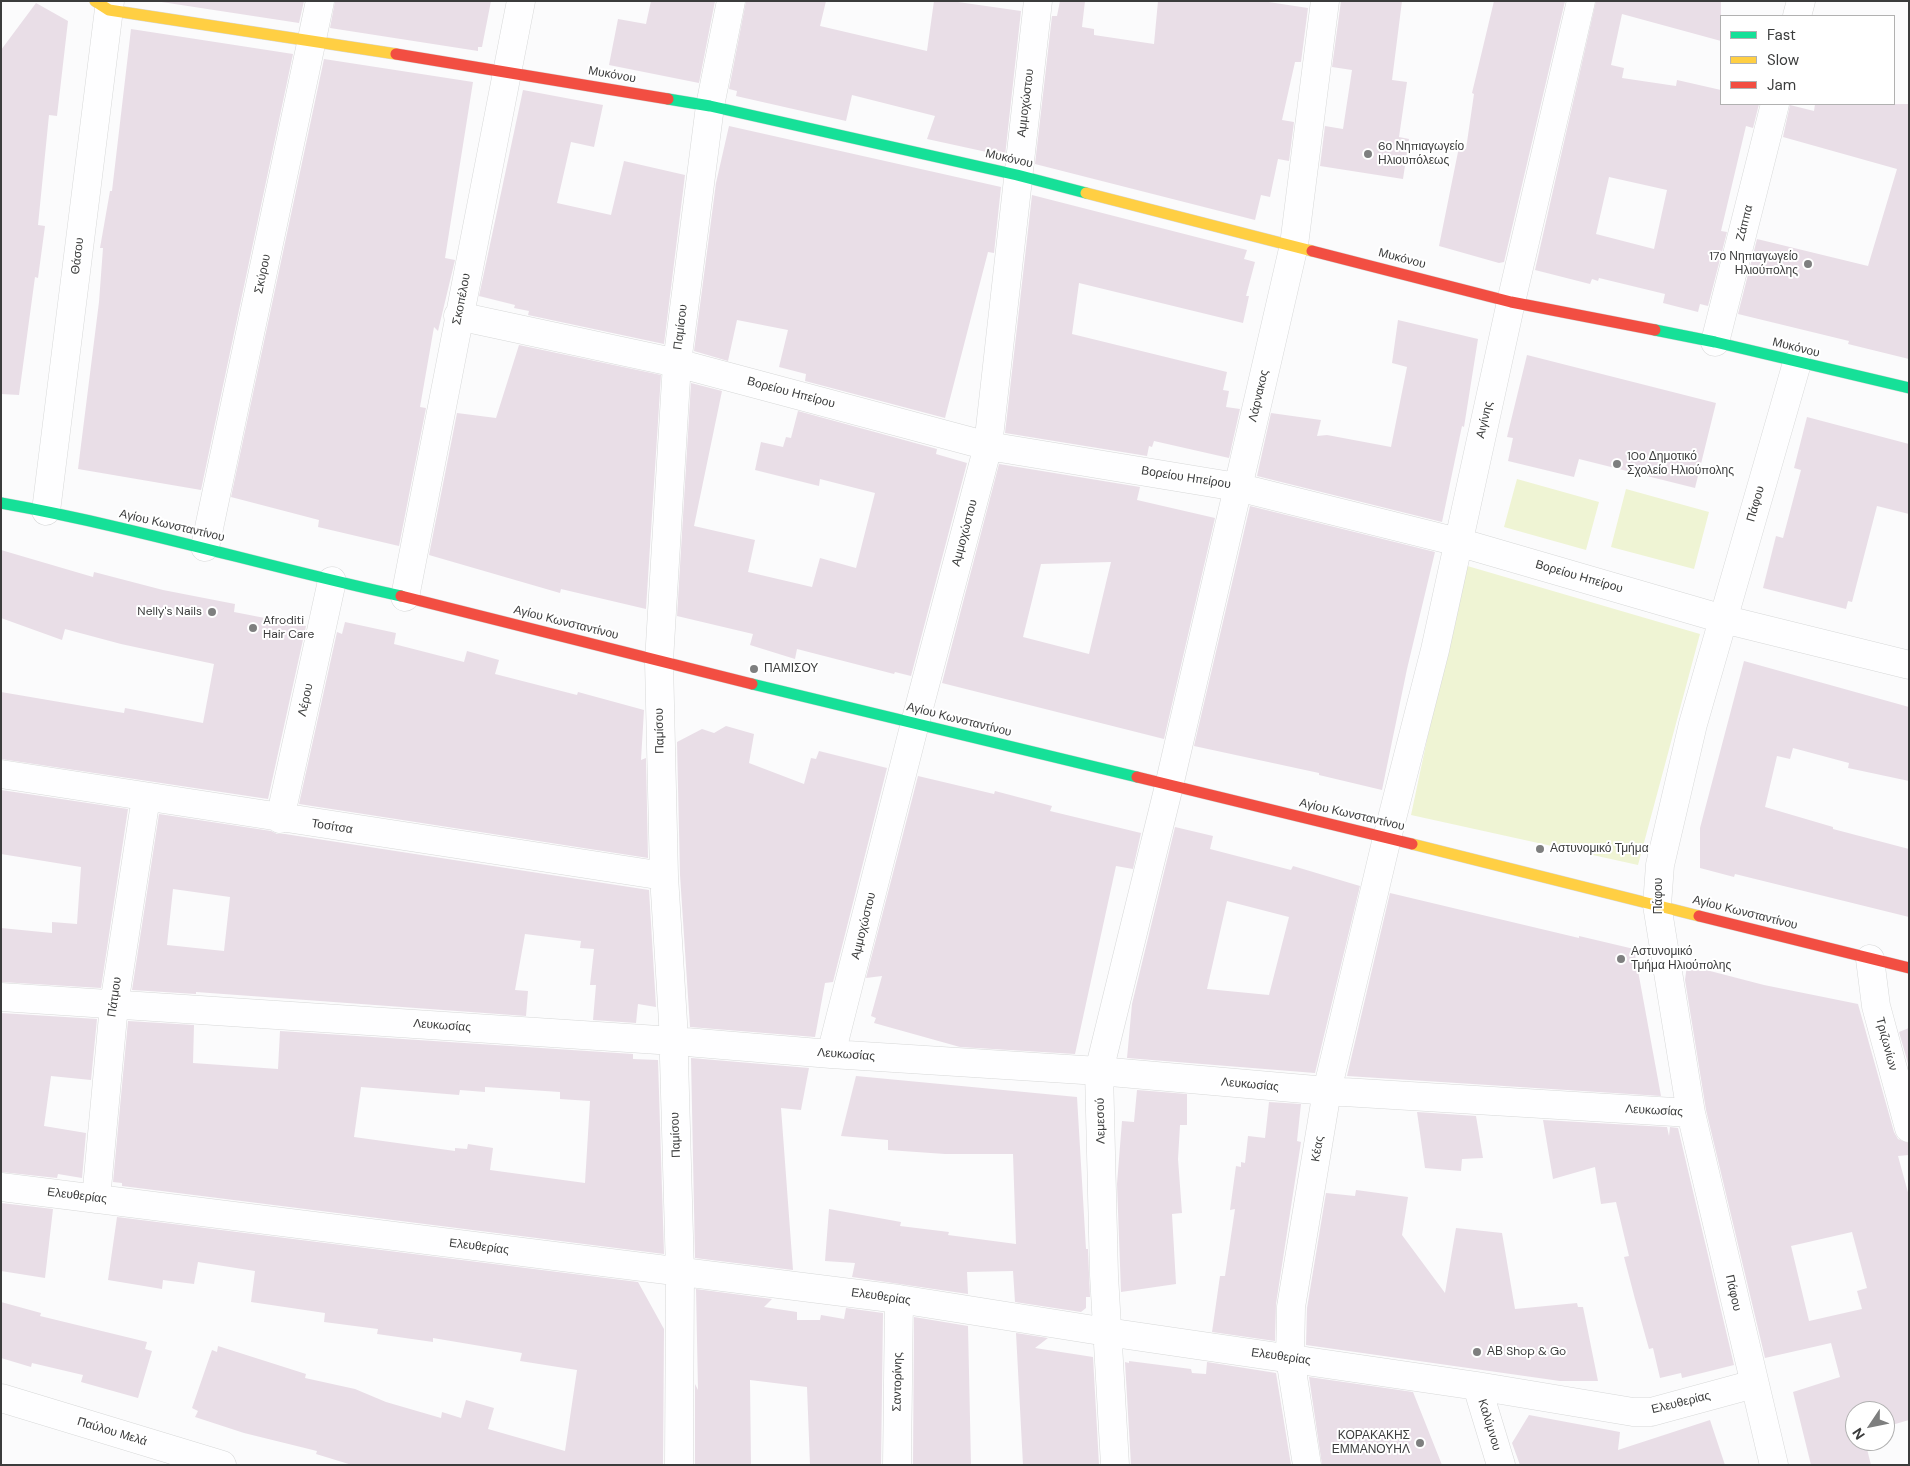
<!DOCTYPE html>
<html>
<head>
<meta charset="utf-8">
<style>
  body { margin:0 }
  #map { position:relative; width:1910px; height:1466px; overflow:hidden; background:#fbfbfc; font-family:"DM Sans",sans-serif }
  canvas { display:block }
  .frame { position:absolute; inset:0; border:2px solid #3b3c3c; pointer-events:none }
  .legend { position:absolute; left:1720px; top:15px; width:175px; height:90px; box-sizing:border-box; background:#fff; border:1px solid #b1b1b1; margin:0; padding:6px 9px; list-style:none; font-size:15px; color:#3b3c3c }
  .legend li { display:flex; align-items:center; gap:10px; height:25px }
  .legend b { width:25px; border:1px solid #b1b1b1 }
  .north { position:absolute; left:1845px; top:1401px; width:50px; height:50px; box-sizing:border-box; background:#fff; border:1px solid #b1b1b1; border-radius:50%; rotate:236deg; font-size:14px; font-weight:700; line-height:20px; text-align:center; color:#3b3c3c }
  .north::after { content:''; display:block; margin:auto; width:18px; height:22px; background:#7e7f7f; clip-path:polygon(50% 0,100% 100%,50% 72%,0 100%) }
</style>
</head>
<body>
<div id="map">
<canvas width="1910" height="1466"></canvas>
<div class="frame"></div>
<ul class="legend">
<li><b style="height:6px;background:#16e098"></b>Fast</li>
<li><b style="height:6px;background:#ffcf43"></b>Slow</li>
<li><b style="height:6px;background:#f24e42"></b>Jam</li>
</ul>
<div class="north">N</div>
</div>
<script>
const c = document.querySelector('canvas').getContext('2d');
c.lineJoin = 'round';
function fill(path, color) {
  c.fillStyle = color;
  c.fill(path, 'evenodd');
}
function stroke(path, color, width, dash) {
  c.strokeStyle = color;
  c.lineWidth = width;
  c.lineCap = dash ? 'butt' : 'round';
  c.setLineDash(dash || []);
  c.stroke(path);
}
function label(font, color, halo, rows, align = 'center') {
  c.font = font + ' "DM Sans",sans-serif';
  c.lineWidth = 4;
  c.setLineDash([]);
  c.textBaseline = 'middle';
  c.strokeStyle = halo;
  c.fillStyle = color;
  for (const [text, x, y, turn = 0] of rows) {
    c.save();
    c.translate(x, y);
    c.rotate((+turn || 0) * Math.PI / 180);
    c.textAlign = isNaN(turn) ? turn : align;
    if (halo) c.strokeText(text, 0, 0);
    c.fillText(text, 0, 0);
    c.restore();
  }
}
fill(new Path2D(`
  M1517,479L1599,502L1586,550L1504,527Z
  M1626,489L1709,512L1694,569L1611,547Z
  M1464,565L1700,634L1638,865L1411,815Z`), '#eff4d4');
fill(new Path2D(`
  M155,1H304L299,23Z
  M335,1H491L482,47H478V51L330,28Z
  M651,1H715L699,83L609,65L618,19L646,24Z
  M746,1H826L820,26L927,51L934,1H951L1021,11L1005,156L927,139L935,116L852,95L846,121L736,96L737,91L729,89Z
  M1060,1H1085L1082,27L1094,29V35L1154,44L1158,1H1262L1308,8L1301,62H1295L1282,120L1294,122L1289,161L1278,159L1270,197L1261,195L1255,220L1035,164L1052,16H1057Z
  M1341,1H1402L1392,80L1407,82L1399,137L1409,139L1403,179L1320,166L1325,126L1343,129L1352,70L1332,67Z
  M1494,1H1565L1504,262L1499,263L1439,246L1459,147L1466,149L1474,94L1472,93Z
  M1596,1H1721V41L1622,14L1611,65L1624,68L1622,78L1676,86L1677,80L1721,90V104H1759L1753,128L1746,126L1721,231L1727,232L1708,306L1700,304L1698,312L1663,303L1665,294L1599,278L1598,281L1592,279L1590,284L1535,270ZM1609,177L1667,190L1654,249L1596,234Z
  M36,3L68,21L57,116L49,115L38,225L45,226L38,278L35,277L19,395L1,394V50Z
  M131,29L293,54L201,490L78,469L99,302L103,248H100L110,191H112Z
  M324,59L473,82L445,258L455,260L438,331L434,327L420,407L426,408L399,546L318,527L319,520L231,497Z
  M523,90L603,105L594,147L571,142L557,203L611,215L624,161L685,175L664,344L528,315L529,311L514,308L515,305L479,296Z
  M1815,104H1909V359L1848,344L1849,341L1738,314L1757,239L1868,266L1897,169L1783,137L1790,105L1814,111Z
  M729,126L1001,187L994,253L988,252L945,418L805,381L806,374L779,367L788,330L737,320L728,361L694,351L716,183Z
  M1032,195L1247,250L1244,259L1255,262L1246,296H1249L1243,323L1079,283L1072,334L1227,372L1223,390L1229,391L1226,407L1240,409L1229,458L1154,441L1152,447L1149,446L1147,456L1005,433Z
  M1398,320L1478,339L1464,427L1462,426L1442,522L1257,476L1271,413L1321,420L1317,436L1327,435L1391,447L1407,367L1392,363Z
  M519,345L661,375L646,609L561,589L560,593L429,555L457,413L496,418Z
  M1527,355L1716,403L1695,488L1579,459L1574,477L1508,461L1513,438L1507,437Z
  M691,383L722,391L694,526L755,540L748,572L812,587L820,558L856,568L875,493L820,479L819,486L755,470L761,442L783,447L786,437L791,438L798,411L937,449L936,454L967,463L911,676L895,672L894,674L797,649L795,659L750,645L753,634L677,616Z
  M1807,417L1909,444V514L1877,506L1852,602L1848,601L1846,609L1763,588L1776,536L1783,538L1801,470L1794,468Z
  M999,464L1140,487L1137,500L1215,518L1164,739L942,683ZM1111,562L1089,654L1023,637L1041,564Z
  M1250,506L1435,552L1407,669L1382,790L1319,775V773L1194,746Z
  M1,550L93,577L94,572L163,590L235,604L234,612L306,626L268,799L1,759V692L124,713L125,708L203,723L214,664L121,644L65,629L62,640L1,618Z
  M345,622L396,633L394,644L464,662L467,651L499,660L495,674L577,695L578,692L644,710L641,760L646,758L648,858L299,804L337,632L342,634Z
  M1744,661L1909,707V781L1848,768L1849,763L1793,748L1790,759L1777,756L1765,807L1833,827V829L1909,849V917L1735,874L1734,877L1700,868V828Z
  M726,726L754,734L749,763L804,784L811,758L816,759L819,751L887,768L833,982L825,983L815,1037L690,1027L680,875L677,742L702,729L714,733Z
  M918,776L994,794L995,791L1052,806L1050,811L1141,833L1133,869L1116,866L1075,1054L960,1047L874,1023L876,1018L871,1016L882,976L866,978Z
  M1,790L128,809L101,988L1,982V928L52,933V922L77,924L81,867L1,854Z
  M159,814L271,831L277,834H285L649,890L656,1007L638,1004L636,1023L593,1020L596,985H590L594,949L580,948L581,941L525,934L515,990L528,991L526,1016L196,992V994L132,990ZM173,889L230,897L224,951L167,945Z
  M1175,827L1213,836L1210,849L1291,870L1293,866L1360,886L1315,1073L1127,1058L1132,1004ZM1227,901L1289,917L1269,995L1207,989Z
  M1390,893L1579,938V936L1634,949L1661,1096L1347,1076Z
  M1687,965L1764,985L1858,1004L1894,1132L1898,1139L1909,1143V1155L1898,1156L1909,1196V1420L1885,1427V1411H1855V1441H1865L1871,1465H1811L1793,1392L1840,1377L1831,1343L1765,1358L1706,1110L1685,980ZM1852,1232L1867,1288L1857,1291L1862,1309L1809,1321L1791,1246Z
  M1,1013L97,1019L91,1080L51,1076L44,1126L86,1133L82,1178L58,1174L57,1178L1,1172Z
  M128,1021L194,1025L193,1063L278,1069L280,1031L633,1054V1059L658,1060L664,1254L122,1186V1183L113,1182ZM361,1087L459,1095L460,1090L485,1092V1087L560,1092V1099L590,1101L585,1183L490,1170L493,1148L468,1144L467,1149L455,1148V1151L354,1137Z
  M1909,1028V1067L1899,1032Z
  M691,1058L809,1068L801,1110L781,1108L793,1270L695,1258Z
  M856,1076L1077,1097L1086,1249H1088L1090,1297H1086V1308L1081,1312L1015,1302L1013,1271L967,1272L968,1294L852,1277L855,1263L825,1261L829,1209L901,1222L900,1226L949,1232L948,1235L1016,1244L1013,1154H945L888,1150V1140L841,1136Z
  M1137,1090L1187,1094V1125H1180L1178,1159L1182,1213L1172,1214L1176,1284L1121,1292L1117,1184L1122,1121L1134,1122Z
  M1269,1102L1301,1104L1297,1141L1301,1142L1276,1304L1275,1341L1212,1332L1220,1276H1225L1235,1209L1230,1210L1236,1166L1241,1167V1162L1245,1163L1248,1136L1265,1138Z
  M1417,1112L1476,1116L1483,1158L1462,1159L1461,1171L1425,1168Z
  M1543,1120L1667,1127L1669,1136L1670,1127L1678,1128L1734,1365L1682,1378L1681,1373L1660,1378L1653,1348L1649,1349L1635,1299L1624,1257L1629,1256L1616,1202L1601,1204L1595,1167L1553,1179Z
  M1356,1190L1408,1197L1402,1235L1445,1293L1456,1228L1502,1233L1515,1309L1577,1303L1578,1307H1583L1598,1381H1560L1306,1345L1307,1308L1326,1193L1355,1196Z
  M1,1203L53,1209L45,1278L1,1271Z
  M117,1217L638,1282L664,1329L663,1465H352L316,1454L317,1451L244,1433L195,1417L198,1411L192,1408L212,1350L217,1352L218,1346L306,1374L305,1378L355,1389L386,1402L441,1418L442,1412L461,1418L466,1400L494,1408L488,1429L565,1451L577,1370L520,1361L522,1353L433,1338V1342L377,1334L378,1329L324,1322L325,1313L251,1302L255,1271L198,1262L194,1284L163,1280L162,1289L108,1280Z
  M696,1289L772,1299L764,1307L797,1312V1320H820L821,1315L844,1319L846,1308L883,1313L881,1465H810L807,1387L750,1380L751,1465H695V1384L698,1390Z
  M1,1302L41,1313L40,1316L147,1342L145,1349L152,1351L138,1398L81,1382L83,1375L32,1363L31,1367L1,1358Z
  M914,1317L968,1326L971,1465H913Z
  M1016,1333L1048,1338L1035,1348L1093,1357L1099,1465H1023Z
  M1129,1361L1191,1369L1192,1373L1206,1374L1207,1362L1276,1373L1291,1465H1131L1125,1362L1129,1363Z
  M1309,1377L1413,1392L1442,1465H1322Z
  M1529,1415L1620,1432L1618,1450L1710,1420L1725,1465H1520L1512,1443Z`), '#e9dee7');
const street = new Path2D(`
  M1797,16L1801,1
  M458,316L677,363L988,446L1237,487L1458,542L1723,619L1909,665
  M1715,342L1775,104
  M46,511L110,1
  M205,547L320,1
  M405,597L521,1
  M1,774L664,876
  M280,819L332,581
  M1870,959L1876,1006L1909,1128
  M1,997L674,1041L831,1054L1099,1071L1327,1091L1691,1113
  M831,1054L915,723L988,446L1038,1
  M1,1187L899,1299L1107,1332L1477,1386L1633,1412H1651L1754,1384
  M96,1199L114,1005L146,797
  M1477,1386L1501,1465
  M1,1398L222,1465
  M679,1465L680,1272L673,1022L664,876L659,661L677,363L710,106L731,1
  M897,1465L899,1299
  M1115,1465L1104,1275L1099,1071L1169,786L1294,245L1325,1
  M1307,1465L1290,1358L1291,1307L1327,1091L1387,838L1435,650L1511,302L1581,1
  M1774,1465L1691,1113L1657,905L1660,865L1693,724L1797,363`);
const fast = new Path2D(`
  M668,99L710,106L1017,175L1086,193
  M1655,330L1715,342L1909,388
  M1,503C136,527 267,567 401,596
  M752,684L1137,777`);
const slow = new Path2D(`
  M95,1L109,10L396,54
  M1086,193L1312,251
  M1412,844L1699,916`);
const jam = new Path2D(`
  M396,54L668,99
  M1312,251L1511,302L1655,330
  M401,596L752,684
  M1137,777L1412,844
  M1699,916L1909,968`);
stroke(street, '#d7d8d8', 29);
stroke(fast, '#d7d8d8', 12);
stroke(slow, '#d7d8d8', 12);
stroke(jam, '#d7d8d8', 12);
stroke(street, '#fefeff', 28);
stroke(fast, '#16e098', 11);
stroke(slow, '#ffcf43', 11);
stroke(jam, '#f24e42', 11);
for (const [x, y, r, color] of [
  [1368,154,5,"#7e7f7f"],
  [1808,264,5,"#7e7f7f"],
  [1617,464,5,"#7e7f7f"],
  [212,612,5,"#7e7f7f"],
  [253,628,5,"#7e7f7f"],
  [754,669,5,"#7e7f7f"],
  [1540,849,5,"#7e7f7f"],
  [1621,959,5,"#7e7f7f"],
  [1477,1352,5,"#7e7f7f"],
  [1420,1443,5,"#7e7f7f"]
]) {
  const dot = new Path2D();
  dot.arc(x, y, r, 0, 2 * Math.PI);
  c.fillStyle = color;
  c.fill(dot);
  stroke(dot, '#fff', 2);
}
label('12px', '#3b3c3c', '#fff', [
  ["Μυκόνου",612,75,10],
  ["Αμμοχώστου",1026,103,-83],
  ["Μυκόνου",1009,159,13],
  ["Ζάππα",1745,223,-76],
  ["Θάσου",78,256,-83],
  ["Μυκόνου",1402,259,15],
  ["Σκύρου",263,274,-78],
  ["Σκοπέλου",462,299,-79],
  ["Παμίσου",681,327,-83],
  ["Μυκόνου",1796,348,14],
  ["Βορείου Ηπείρου",791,393,15],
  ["Λάρνακος",1259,396,-77],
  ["Αιγίνης",1485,420,-77],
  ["Βορείου Ηπείρου",1186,478,9],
  ["Πάφου",1756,504,-74],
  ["Αγίου Κωνσταντίνου",172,526,13],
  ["Αμμοχώστου",965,533,-75],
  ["Βορείου Ηπείρου",1579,577,16],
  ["Αγίου Κωνσταντίνου",566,623,14],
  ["Λέρου",306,700,-78],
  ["Αγίου Κωνσταντίνου",959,720,14],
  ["Παμίσου",660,731,-91],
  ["Αγίου Κωνσταντίνου",1352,815,13],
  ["Τοσίτσα",332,827,9],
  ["Πάφου",1659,896,-90],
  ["Αγίου Κωνσταντίνου",1745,913,14],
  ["Αμμοχώστου",864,926,-76],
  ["Πάτμου",115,997,-82],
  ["Λευκωσίας",442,1026,4],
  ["Τριζωνίων",1886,1044,75],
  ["Λευκωσίας",846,1055,4],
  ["Λευκωσίας",1250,1085,5],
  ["Λευκωσίας",1654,1111,3],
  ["Λεμεσού",1101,1121,-91],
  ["Παμίσου",676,1135,-92],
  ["Κέας",1318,1149,-81],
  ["Ελευθερίας",77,1196,7],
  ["Ελευθερίας",479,1247,7],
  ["Πάφου",1733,1293,77],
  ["Ελευθερίας",881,1297,8],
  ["Ελευθερίας",1281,1357,8],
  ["Σαντορίνης",898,1382,-89],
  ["Ελευθερίας",1681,1403,-14],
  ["Καλύμνου",1489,1425,73],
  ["Παύλου Μελά",112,1432,17]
]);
label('12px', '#3b3c3c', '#fff', [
  ["6ο Νηπιαγωγείο",1378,147],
  ["Ηλιουπόλεως",1378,161],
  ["17ο Νηπιαγωγείο",1798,257,"right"],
  ["Ηλιούπολης",1798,271,"right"],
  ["10ο Δημοτικό",1627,457],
  ["Σχολείο Ηλιούπολης",1627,471],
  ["Nelly's Nails",202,612,"right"],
  ["Afroditi",263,621],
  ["Hair Care",263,635],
  ["ΠΑΜΙΣΟΥ",764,669],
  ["Αστυνομικό Τμήμα",1550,849],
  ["Αστυνομικό",1631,952],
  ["Τμήμα Ηλιούπολης",1631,966],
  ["ΑΒ Shop & Go",1487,1352],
  ["ΚΟΡΑΚΑΚΗΣ",1410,1436,"right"],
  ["ΕΜΜΑΝΟΥΗΛ",1410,1450,"right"]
], 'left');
</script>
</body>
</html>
